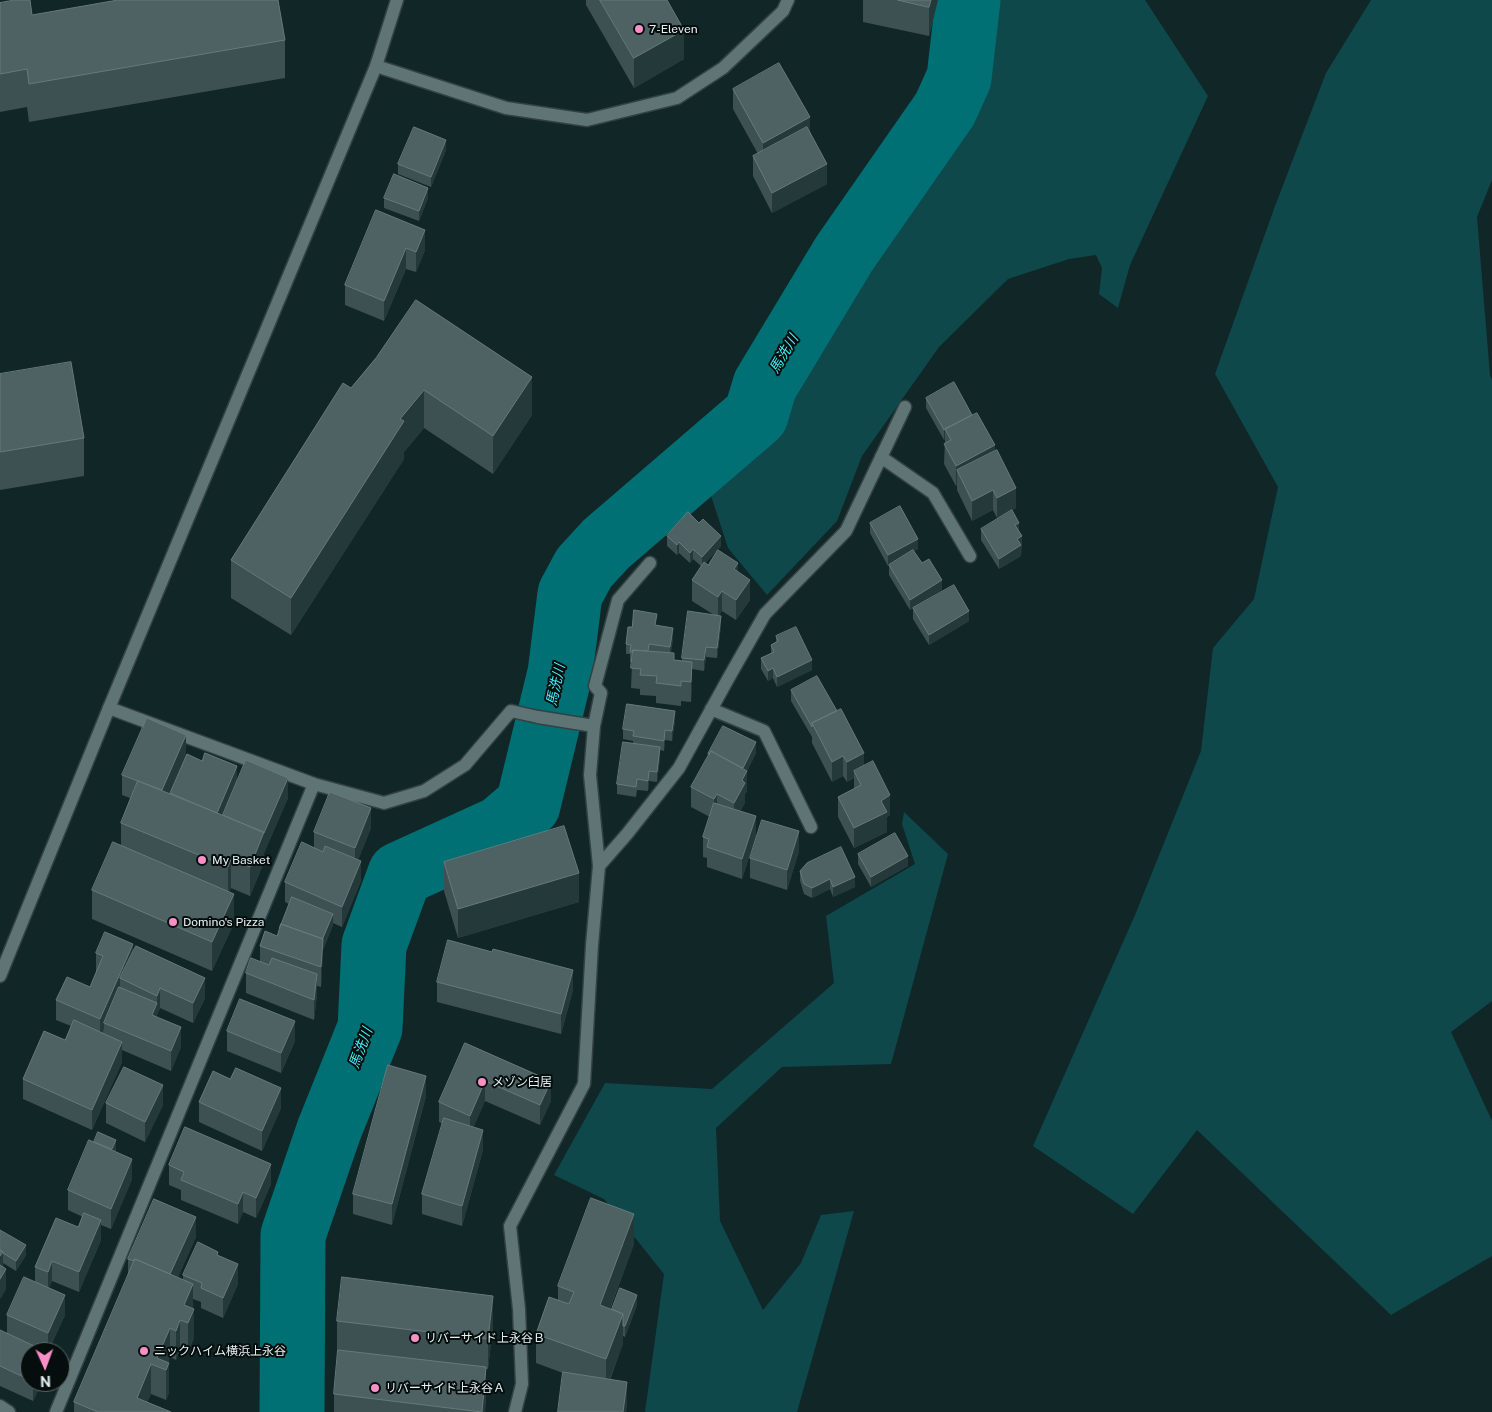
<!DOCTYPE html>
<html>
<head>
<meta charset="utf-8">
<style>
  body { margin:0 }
  #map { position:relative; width:1492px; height:1412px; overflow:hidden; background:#112627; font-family:"Public Sans",sans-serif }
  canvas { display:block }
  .north { position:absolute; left:20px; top:1342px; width:50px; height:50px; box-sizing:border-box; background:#050d0d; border:1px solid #5f6969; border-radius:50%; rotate:178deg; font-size:14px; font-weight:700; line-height:20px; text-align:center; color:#e6f2f2 }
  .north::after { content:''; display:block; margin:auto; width:18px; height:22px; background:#fb8fc5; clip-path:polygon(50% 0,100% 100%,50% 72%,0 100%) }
</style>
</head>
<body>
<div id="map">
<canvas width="1492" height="1412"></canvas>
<div class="north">N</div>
</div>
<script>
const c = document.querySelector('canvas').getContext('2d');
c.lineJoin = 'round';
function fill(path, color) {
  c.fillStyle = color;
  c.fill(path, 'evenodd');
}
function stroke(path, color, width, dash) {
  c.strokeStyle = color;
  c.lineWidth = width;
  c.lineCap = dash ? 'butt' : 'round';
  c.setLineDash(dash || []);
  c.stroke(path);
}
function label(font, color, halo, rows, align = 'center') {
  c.font = font + ' "Public Sans","Noto Sans JP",sans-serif';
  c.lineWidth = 4;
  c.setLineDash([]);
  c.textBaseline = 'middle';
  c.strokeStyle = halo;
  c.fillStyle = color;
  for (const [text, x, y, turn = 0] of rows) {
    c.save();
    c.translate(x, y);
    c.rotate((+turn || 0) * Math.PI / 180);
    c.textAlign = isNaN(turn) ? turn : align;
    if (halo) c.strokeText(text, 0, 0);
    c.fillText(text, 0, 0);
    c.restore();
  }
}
fill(new Path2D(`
  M978,0H1145L1208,96L1130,265L1118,308L1099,294L1102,268L1096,255L1069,259L1008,279L939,347L862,456L837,521L767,595L728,548L704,474L789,409L804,350L968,93Z
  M1371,0H1492V180L1477,217L1490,375L1492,380V1001L1451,1032L1492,1121V1256L1391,1315L1197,1130L1133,1214L1033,1146L1135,915L1201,751L1213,648L1254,599L1278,487L1215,374L1275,206L1326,73Z
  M904,812L948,854L891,1064L782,1067L716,1128L720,1221L763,1310L801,1263L821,1215L854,1211L797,1412H645L664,1274L604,1199L554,1175L605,1083L712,1089L834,983L826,916L915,864L902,824Z`), '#0e484b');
stroke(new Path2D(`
  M292,1412L293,1235L329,1130L370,1028L374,945L400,874L501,828L528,805L560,673L570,594L584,568L606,544L756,415L765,385L844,254L945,109L959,78L968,0`), '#007074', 65);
const minor = new Path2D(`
  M376,66L506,108L587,120L677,98L723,68L783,11L788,0
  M881,457L933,493L970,556
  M109,708L314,784L384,803L424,791L465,765L511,711L538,717L594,726
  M711,709L764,731L811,827
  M599,866L627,834L679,768L728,679L765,614L846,531L905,407
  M0,1406L9,1412
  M56,1412L314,784
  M515,1412L522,1384L519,1309L510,1226L584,1084L592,945L599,866L590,775L594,726L601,693L595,686L618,600L650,563`);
const tertiary = new Path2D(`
  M0,976L109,708L376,66L397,0`);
stroke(minor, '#334142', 15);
stroke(tertiary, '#334142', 15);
stroke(minor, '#5e7475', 12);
stroke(tertiary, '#5e7475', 12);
fill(new Path2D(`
  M586,0H667L684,59L634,88L586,5Z
  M863,0H938L929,36L863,22Z
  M0,3L32,15L285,40V78L29,122L27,107L0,112Z
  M733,89L810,132L827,184L772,213L753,176V156L758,154L733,109Z
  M446,150L431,187L398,174V164Z
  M384,198H428L419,221L384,208Z
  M425,230V250L416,272L406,269L384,321L345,305V285Z
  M376,358L532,415L493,474L424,428L404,452V459L291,635L231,598V560L351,388Z
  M0,374L84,438V476L0,490Z
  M926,398L972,415L995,452L1016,508L997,518L993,510L972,521L957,490V485L956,486L944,464L945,440H944L926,408Z
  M870,523L918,549L914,551L922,563L942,590L910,610L889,575V565L888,566L870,533Z
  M981,529L1019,532L1022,536L1021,556L999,569L981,540Z
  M667,536L721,546L705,563L708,565L738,572L750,600L736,620L722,611L719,615L721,626L717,658L706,657L704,671L692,669V682L691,702L681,701V706L656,703V696L640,695V689L631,688L632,662H630V654H626V644L657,625L673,638L671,653L674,660L682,661V658L714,615L692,601V580L701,566L693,559L690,563L679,553L677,555L667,546Z
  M913,608L969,621L929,645L913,619Z
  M776,636L812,670L777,687L773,678L768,681L761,669V658L771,654V645L776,642Z
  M791,690L864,766L890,815L887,817V832L854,848L838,817V797L854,789V778L847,782L843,776L832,782L812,743V737L791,701Z
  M675,721L672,741L665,740L664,751L660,750V757L657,782L649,781L648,791L637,790L636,797L617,794V784L633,744V741L623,739V729Z
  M756,753L747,771V791L745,794V803L740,811L756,836L742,879L707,867V858L703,857V837L710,817L691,807V787L708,756V754Z
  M186,755L169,793L237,782L288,798L264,853V862L250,896L231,888L229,892L234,923L212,971L92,919V890L121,845V823L130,798L122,795V775Z
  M371,828L358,860L361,881L342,927L333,923V925L323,950L321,987L317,986V994L314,1020L246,993V973L260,961V946L277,936L289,904L285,902V882L314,848V832Z
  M799,851L787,890L750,878V858Z
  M858,854L908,866L871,887L858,864Z
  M444,862L579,902L458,938L444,891Z
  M800,871L855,887L833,897L830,889L812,898L804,894L800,881Z
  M133,952L205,998L193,1023L160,1008L157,1015V1017L181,1047L171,1071L122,1050V1062L92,1130L23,1099V1079L65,1040L71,1026L56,1020V1000L90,987L96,973V953Z
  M492,952L573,990L561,1034L437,1002V982Z
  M227,1031L295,1041L281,1073L227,1051Z
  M465,1043L551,1101L540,1125L485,1101L473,1127L483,1150L462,1226L422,1214V1194L443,1124L439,1122V1102Z
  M426,1096L392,1225L353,1214V1194Z
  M199,1102L281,1108L262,1151L199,1122Z
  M106,1103L163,1105L145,1142L106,1123Z
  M94,1142L116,1150L115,1152L132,1179L111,1229L101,1225V1240L79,1292L52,1281L49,1288L65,1315L48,1352H30V1382H42L33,1401L0,1386V1330L7,1334V1315L35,1282V1267L78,1227L83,1217L68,1210V1190Z
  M169,1165L271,1184L256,1218L243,1212L238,1224L181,1200V1190L169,1185Z
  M0,1230L26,1255L16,1271L3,1263L6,1289L0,1299Z
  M196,1237L178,1277L183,1280V1275L218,1255L238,1284L223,1318L201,1308V1302L193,1299L194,1338L188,1352L180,1349L176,1360L170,1357L168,1363L169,1393L166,1400L151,1394L147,1402L171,1412H74V1402L128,1276V1259Z
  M634,1244L610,1309H612L637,1305L625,1337L623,1336V1343L610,1380L627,1402L626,1412H558L563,1373L536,1363V1334L558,1301V1286Z
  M337,1321L493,1325L488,1369H486V1396L485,1412H334V1394L338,1350H337Z`), '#3d5152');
fill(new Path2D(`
  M931,0H938L929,36V7Z
  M684,30V59L634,88V58Z
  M810,117V137L763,163V143Z
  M446,140V150L431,187V177Z
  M827,164V184L772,213V193Z
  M428,188V198L419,221V211Z
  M425,230V250L416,272V252Z
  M406,248V269L384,321V301Z
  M532,377V415L493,474V436Z
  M424,390V428L404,452V459L291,635V598L400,419Z
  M944,430H945V440H944Z
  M995,445V465L957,470V485L956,486V466Z
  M1016,488V508L997,518V498Z
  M993,490V510L972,521V501Z
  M1019,523V533L1015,525Z
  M721,536V546L702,567V557Z
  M1022,536L1021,556L999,569V559L1017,539Z
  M918,539V549L888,566V555Z
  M679,542V553L677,555V545Z
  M693,549V559L690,563V553Z
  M738,563V583L734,569Z
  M750,580V600L736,620V600Z
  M942,580V590L910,610V600Z
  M722,591V611L718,617V597Z
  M969,611V621L929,645V635Z
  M721,616V626L717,658V648Z
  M673,628V638L670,658V647Z
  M706,647V657L704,671V660Z
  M812,660V670L777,687V677Z
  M692,662V682L691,702V682Z
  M773,668V678L768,681V671Z
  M675,711V721L672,741V731Z
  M665,730V740L664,751V741Z
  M186,735V755L161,812V792Z
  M756,742V753L747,771V791L745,794V803L734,823V803L741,772Z
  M660,747V757L657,782V772Z
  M864,753V773L854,771V778L847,782V762Z
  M843,756V776L832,782V762Z
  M237,766V786L223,818L216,814Z
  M649,771V781L648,791V781Z
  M288,778V798L264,853V833Z
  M717,794V814L714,819V799Z
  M890,795V815L887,817V832L854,848V828L881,801Z
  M371,808V828L355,868V848Z
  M756,816V836L742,879V859Z
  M799,831V851L787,890V870Z
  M264,832V862L250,896V867Z
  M908,856V866L871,887V877Z
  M231,859V888L228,896V867Z
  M361,861V881L342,927V907Z
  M579,873V902L458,938V909Z
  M855,877V887L833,897V887Z
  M830,879V889L812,898V888Z
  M234,894V923L212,971V942Z
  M333,914V925L323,950L321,987V944Z
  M133,944V964L120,978V993L104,1023V1029L100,1039V1019Z
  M573,970V990L561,1034V1014Z
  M317,974V994L314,1020V1000Z
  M205,978V998L193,1023V1003Z
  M160,988V1008L157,1015V1023L152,1015L157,1004V996Z
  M295,1021V1041L281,1073V1053Z
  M181,1027V1047L171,1071V1051Z
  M122,1042V1062L92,1130V1110Z
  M426,1076V1096L392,1225V1204Z
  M485,1081V1101L470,1136V1116Z
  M551,1081V1101L540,1125V1105Z
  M163,1085V1105L145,1142V1122Z
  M281,1088V1108L262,1151V1131Z
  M483,1130V1150L462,1226V1206Z
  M116,1140V1150L112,1159V1149Z
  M132,1159V1179L111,1229V1209Z
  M271,1164V1184L256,1218V1198Z
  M243,1192V1212L238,1224V1204Z
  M634,1214V1244L600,1334V1305Z
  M196,1217V1237L169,1297V1277Z
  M101,1220V1240L79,1292V1272Z
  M26,1245V1255L16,1271V1261Z
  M3,1252V1272L0,1277V1256Z
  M52,1261V1281L48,1292V1272Z
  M238,1264V1284L223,1318V1298Z
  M6,1269V1289L0,1299V1279Z
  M193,1284V1312L194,1309V1338L188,1352V1323L184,1305Z
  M65,1295V1315L48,1352V1333Z
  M637,1295V1305L625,1337V1326Z
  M493,1296V1325L488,1369V1339Z
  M623,1314V1343L606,1389V1359Z
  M180,1320V1349L176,1360V1331Z
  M170,1328V1357L165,1370L157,1358Z
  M169,1363V1393L166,1400V1370Z
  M151,1364V1394L143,1412L137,1398Z
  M486,1367V1396L485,1412H482Z
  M33,1382H42L33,1401Z
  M627,1382V1402L626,1412H623Z`), '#24393a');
const building = new Path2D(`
  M15,0H30L32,15L118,0H278L285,40L29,84L27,69L0,74V3Z
  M600,0H667L684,30L634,58Z
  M898,0H931L929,7Z
  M779,63L810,117L763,143L733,89Z
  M414,127L446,140L431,177L398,164Z
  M807,127L827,164L772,193L753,156Z
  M394,174L428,188L419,211L384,198Z
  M376,210L425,230L416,252L406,248L384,301L345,285Z
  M416,300L532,377L493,436L424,390L400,419L404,421L291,598L231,560L343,383L351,388L376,358Z
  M71,362L84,438L0,452V374Z
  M954,382L972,415L944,430L926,398Z
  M977,413L995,445L956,466L944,444L951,440L945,429Z
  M997,450L1016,488L997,498L993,490L972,501L957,470Z
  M900,506L918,539L888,555L870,523Z
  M1012,510L1019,523L1015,525L1022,536L1017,539L1021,545L999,559L981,529Z
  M688,512L699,523L703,519L721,536L702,557L693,549L690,553L679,542L677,545L667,536Z
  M718,550L738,563L734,569L750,580L736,600L722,591L718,597L692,580L704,562L708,565Z
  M913,550L922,563L929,559L942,580L910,600L889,565Z
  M954,585L969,611L929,635L913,608Z
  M634,610L657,614L655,625L673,628L670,647L649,644L648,651L633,650V652H630L631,645L626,644L628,627H632Z
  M688,611L721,616L717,648L706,647L704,660L682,658Z
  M796,627L812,660L777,677L773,668L768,671L761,658L774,652L771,645L778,641L776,636Z
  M633,650L674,653V660L692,662L691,682L681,681V686L656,683L657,676L640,675L641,669L631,668Z
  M817,676L837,711L812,723V727L791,690Z
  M627,704L675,711L672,731L665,730L664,741L633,736L634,731L623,729Z
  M841,709L864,753L847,762L843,756L832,762L812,723Z
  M147,718L186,735L162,790L122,775Z
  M723,726L756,742L743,768L711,751L709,755L708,754Z
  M623,742L660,747L657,772L649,771L648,781L637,779L636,787L617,784Z
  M711,751L747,771L742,780L745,783L734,803L717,794L714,799L691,787Z
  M205,753L237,766L217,813L170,793L187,754L202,761Z
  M246,760L288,778L264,833L223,815Z
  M873,761L890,795L881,801L887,812L854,828L838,797L861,785L854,771Z
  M138,781L264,832L250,867L231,859L228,867L121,823Z
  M330,792L371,808L355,848L314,832Z
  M714,803L756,816L742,859L707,847L709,839L703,837Z
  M762,820L799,831L787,870L750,858Z
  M564,826L579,873L458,909L444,862Z
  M895,833L908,856L871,877L858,854Z
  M113,842L234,894L212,942L92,890Z
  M302,842L323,852L325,846L361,861L342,907L285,882Z
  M841,847L855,877L833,887L830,879L812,888L804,884L800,871L807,863Z
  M292,897L333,914L322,940L323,939L281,924L280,927Z
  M281,924L323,939L321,967L260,946L265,931L277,936Z
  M105,932L133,944L100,1019L56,1000L67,977L90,987L103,956L96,953Z
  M448,940L492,952L493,949L573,970L561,1014L437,982Z
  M136,946L205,978L193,1003L160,988L157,996L120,978Z
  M251,958L269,965L272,958L317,974L314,1000L246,973Z
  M119,987L157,1003L152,1015L181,1027L171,1051L104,1023Z
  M240,999L295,1021L281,1053L227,1031Z
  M74,1020L122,1042L92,1110L23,1079L44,1031L65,1040Z
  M465,1043L551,1081L540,1105L485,1081L470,1116L439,1102Z
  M388,1065L426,1076L392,1204L353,1194Z
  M124,1067L163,1085L145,1122L106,1103Z
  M236,1068L281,1088L262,1131L199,1102L213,1071L230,1079Z
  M444,1118L483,1130L462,1206L422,1194Z
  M185,1127L271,1164L256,1198L243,1192L238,1204L181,1180L184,1172L169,1165Z
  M98,1132L116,1140L112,1149L94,1142Z
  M89,1140L132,1159L111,1209L68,1190Z
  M591,1198L634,1214L600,1305L623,1314L606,1359L536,1334L549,1297L569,1304L574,1292L558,1286Z
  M154,1199L196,1217L170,1274L135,1259L134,1261L128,1259Z
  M84,1213L101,1220L79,1272L52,1261L48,1272L35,1267L56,1218L78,1227Z
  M0,1230L26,1245L16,1261L3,1253V1252L0,1250Z
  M198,1242L218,1252L217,1255L238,1264L223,1298L201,1288L202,1283L183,1275Z
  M0,1250L3,1252L0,1256Z
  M135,1259L193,1284L184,1305L194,1309L188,1323L180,1320L176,1331L170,1328L157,1358L169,1363L166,1370L151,1364L137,1398L171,1412H98L74,1402Z
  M0,1265L6,1269L0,1279Z
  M24,1277L65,1295L48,1333L7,1315Z
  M342,1277L493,1296L488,1339L337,1321Z
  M620,1288L637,1295L625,1326H623V1314L612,1309Z
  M0,1330L47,1352H30V1380L0,1366Z
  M338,1350L486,1367L482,1412L334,1394Z
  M563,1372L627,1382L623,1412H558Z`);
fill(building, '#4f6263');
stroke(building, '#67797a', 1);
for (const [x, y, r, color] of [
  [639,29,5,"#fb8fc5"],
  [202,860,5,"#fb8fc5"],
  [173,922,5,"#fb8fc5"],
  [482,1082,5,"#fb8fc5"],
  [415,1338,5,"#fb8fc5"],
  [144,1351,5,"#fb8fc5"],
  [375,1388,5,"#fb8fc5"]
]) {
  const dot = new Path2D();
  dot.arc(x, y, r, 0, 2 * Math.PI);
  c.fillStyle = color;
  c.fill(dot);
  stroke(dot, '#050d0d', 2);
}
label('12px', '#e6f2f2', '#050d0d', [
  ["7-Eleven",649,29],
  ["My Basket",212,860],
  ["Domino's Pizza",183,922],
  ["メゾン臼居",492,1082],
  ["リバーサイド上永谷Ｂ",425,1338],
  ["ニックハイム横浜上永谷",154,1351],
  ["リバーサイド上永谷Ａ",385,1388]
], 'left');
label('italic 14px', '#41eff7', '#050d0d', [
  ["馬洗川",784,354,-59],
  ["馬洗川",556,685,-78],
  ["馬洗川",361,1048,-70]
]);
</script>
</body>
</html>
